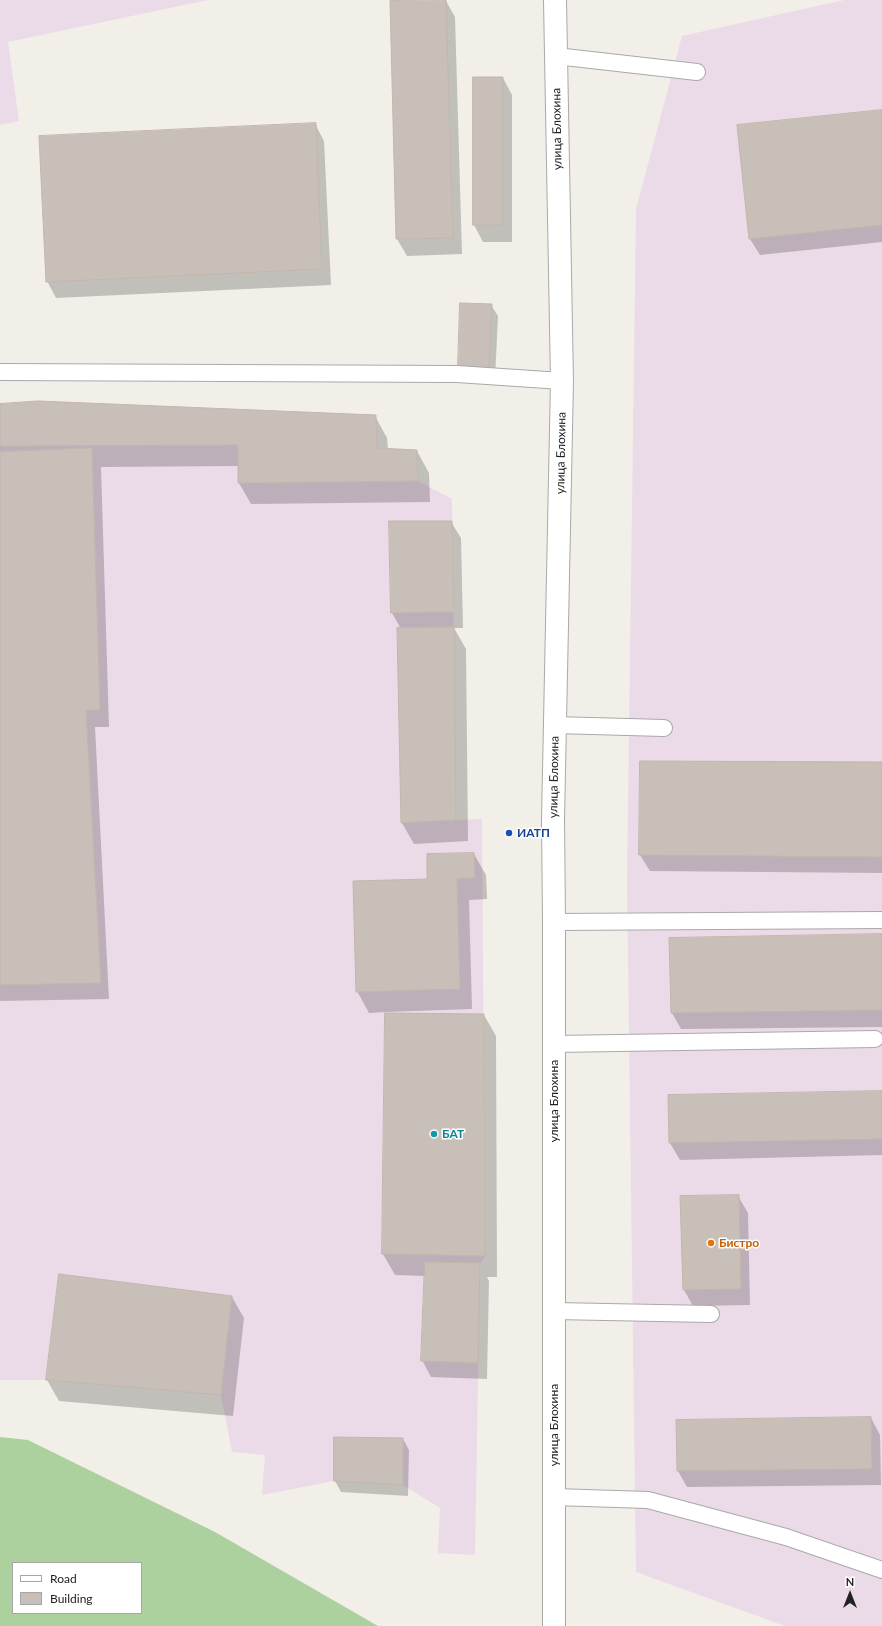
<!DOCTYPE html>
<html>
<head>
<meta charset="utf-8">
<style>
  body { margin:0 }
  #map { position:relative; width:882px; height:1626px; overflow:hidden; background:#f2efe9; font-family:Lato,sans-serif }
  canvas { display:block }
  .legend { position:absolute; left:12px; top:1562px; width:130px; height:52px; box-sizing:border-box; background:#fff; border:1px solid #a7a7a7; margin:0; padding:5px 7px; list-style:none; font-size:12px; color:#222 }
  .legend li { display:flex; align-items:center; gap:8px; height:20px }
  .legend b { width:20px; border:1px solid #a7a7a7 }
  .north { position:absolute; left:830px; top:1574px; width:40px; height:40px; -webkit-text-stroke:3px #fff; paint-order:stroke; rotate:0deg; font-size:11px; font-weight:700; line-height:16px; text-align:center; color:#222 }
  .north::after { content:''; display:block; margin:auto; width:14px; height:18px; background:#222; clip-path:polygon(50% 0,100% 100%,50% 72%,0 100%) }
</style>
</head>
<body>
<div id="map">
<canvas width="882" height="1626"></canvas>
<ul class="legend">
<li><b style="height:5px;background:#fff"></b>Road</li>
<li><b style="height:11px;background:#c7bfb8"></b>Building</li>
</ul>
<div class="north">N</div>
</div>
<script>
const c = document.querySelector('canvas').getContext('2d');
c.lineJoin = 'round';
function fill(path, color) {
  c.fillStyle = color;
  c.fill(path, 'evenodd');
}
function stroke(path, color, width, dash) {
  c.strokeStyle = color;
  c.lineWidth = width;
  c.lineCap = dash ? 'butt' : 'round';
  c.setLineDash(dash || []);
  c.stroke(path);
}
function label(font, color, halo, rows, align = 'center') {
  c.font = font + ' Lato,sans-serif';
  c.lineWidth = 3;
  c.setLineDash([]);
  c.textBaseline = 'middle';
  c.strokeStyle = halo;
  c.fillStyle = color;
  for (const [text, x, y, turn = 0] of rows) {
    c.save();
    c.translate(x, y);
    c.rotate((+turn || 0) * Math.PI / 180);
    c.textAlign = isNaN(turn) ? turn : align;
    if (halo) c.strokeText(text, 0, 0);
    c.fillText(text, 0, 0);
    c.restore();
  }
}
fill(new Path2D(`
  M0,0H208L8,42L19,121L0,125Z
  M844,0H882V1626H785L636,1572L627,882L636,209L682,36Z
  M238,445V483L418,481L452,499L456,820L482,819L485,1256L480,1264L475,1555L438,1553L440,1508L403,1485L334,1481L262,1495L265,1455L232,1452L221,1395L46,1380H0V446Z`), '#ebdbe8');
fill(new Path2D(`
  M0,1437L28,1440L215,1532L378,1626H0ZM13,1563H141V1613H13Z`), '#add19e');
fill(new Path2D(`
  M446,1L455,17L462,254L407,256L397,239L391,2Z
  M474,78H503L512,95V242H483L474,225Z
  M882,111V242L760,255L750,239Z
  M315,124L324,141L331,285L56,298L47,281Z
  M491,305L498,316L495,379L465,378Z
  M0,405L375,416L387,438L388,449L417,451L429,473L430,502L251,504L239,483V466L101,467L109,727H95L109,999L0,1001Z
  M451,522L461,538L463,628H454L466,649L468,841L414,844L402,823L401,629L392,613Z
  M882,763V873L650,871L640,855Z
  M474,854L486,875L487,899L469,900L472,1009L386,1012V1014L484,1015L496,1036L497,1277H487L489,1281L487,1379L431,1377L422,1360L425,1276L395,1275L383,1254L386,1012L369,1013L357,991L428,880Z
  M882,935V1027L681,1029L672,1013L670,939Z
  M882,1092V1155L680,1160L670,1143L669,1096Z
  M738,1196L748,1213L750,1305L693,1306L684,1290Z
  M60,1275L232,1297L244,1318L233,1416L59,1401L47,1380Z
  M871,1418L880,1435L881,1485L687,1487L678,1471Z
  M403,1439L409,1450L408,1496L341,1492L335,1481Z`), '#0003');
const building = new Path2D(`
  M446,0L453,238L396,239L390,1Z
  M473,77H503V225H473Z
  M882,110V225L749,239L737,125Z
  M316,123L322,269L46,282L39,136Z
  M460,303L492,304L489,369L458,367Z
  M38,401L376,415L377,448L417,450L418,481L238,483V445L0,446V404Z
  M92,448L100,710H86L101,983L0,985V452Z
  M389,521H452L454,612L391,613Z
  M454,627L456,820L401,823L397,628Z
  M640,761L882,762V857L639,855Z
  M474,853L475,878L457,879L460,989L356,992L353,881L427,879V854Z
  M882,934V1010L671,1013L669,938Z
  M385,1013L484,1014L485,1256L382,1254Z
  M882,1091V1139L669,1143L668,1095Z
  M739,1195L741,1289L683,1290L680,1196Z
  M425,1262L480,1263L478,1363L421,1361Z
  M59,1274L232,1296L221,1395L46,1380Z
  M871,1417L872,1469L677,1471L676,1420Z
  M334,1437L403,1438V1485L334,1481Z`);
fill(building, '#c7bfb8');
stroke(building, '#c4b6ab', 1);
const service = new Path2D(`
  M556,56L697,72
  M0,372L457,374L562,381
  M555,725L664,728
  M554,922L882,920
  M554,1044L875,1039
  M554,1311L711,1314
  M554,1497L648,1500L786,1537L882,1570`);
const tertiary = new Path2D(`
  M554,1626V922L553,819L562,381L555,0`);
stroke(service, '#a9a9a9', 18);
stroke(tertiary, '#a9a9a9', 24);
stroke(service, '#fff', 16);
stroke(tertiary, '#fff', 22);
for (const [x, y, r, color] of [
  [509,833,4,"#1a4fb4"],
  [434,1134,4,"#0f9aa8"],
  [711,1243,4,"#e8710a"]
]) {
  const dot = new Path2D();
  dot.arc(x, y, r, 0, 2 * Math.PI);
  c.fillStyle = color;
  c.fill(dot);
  stroke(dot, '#fff', 1.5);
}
label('12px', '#222', '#fff', [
  ["улица Блохина",557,129,-91],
  ["улица Блохина",561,453,-89],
  ["улица Блохина",554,777,-89],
  ["улица Блохина",554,1101,-90],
  ["улица Блохина",554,1425,-90]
]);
label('bold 12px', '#164399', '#fff', [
  ["ИАТП",517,833]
], 'left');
label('bold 12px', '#0d838f', '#fff', [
  ["БАТ",442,1134]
], 'left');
label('bold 12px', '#c56008', '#fff', [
  ["Бистро",719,1243]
], 'left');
</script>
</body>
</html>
